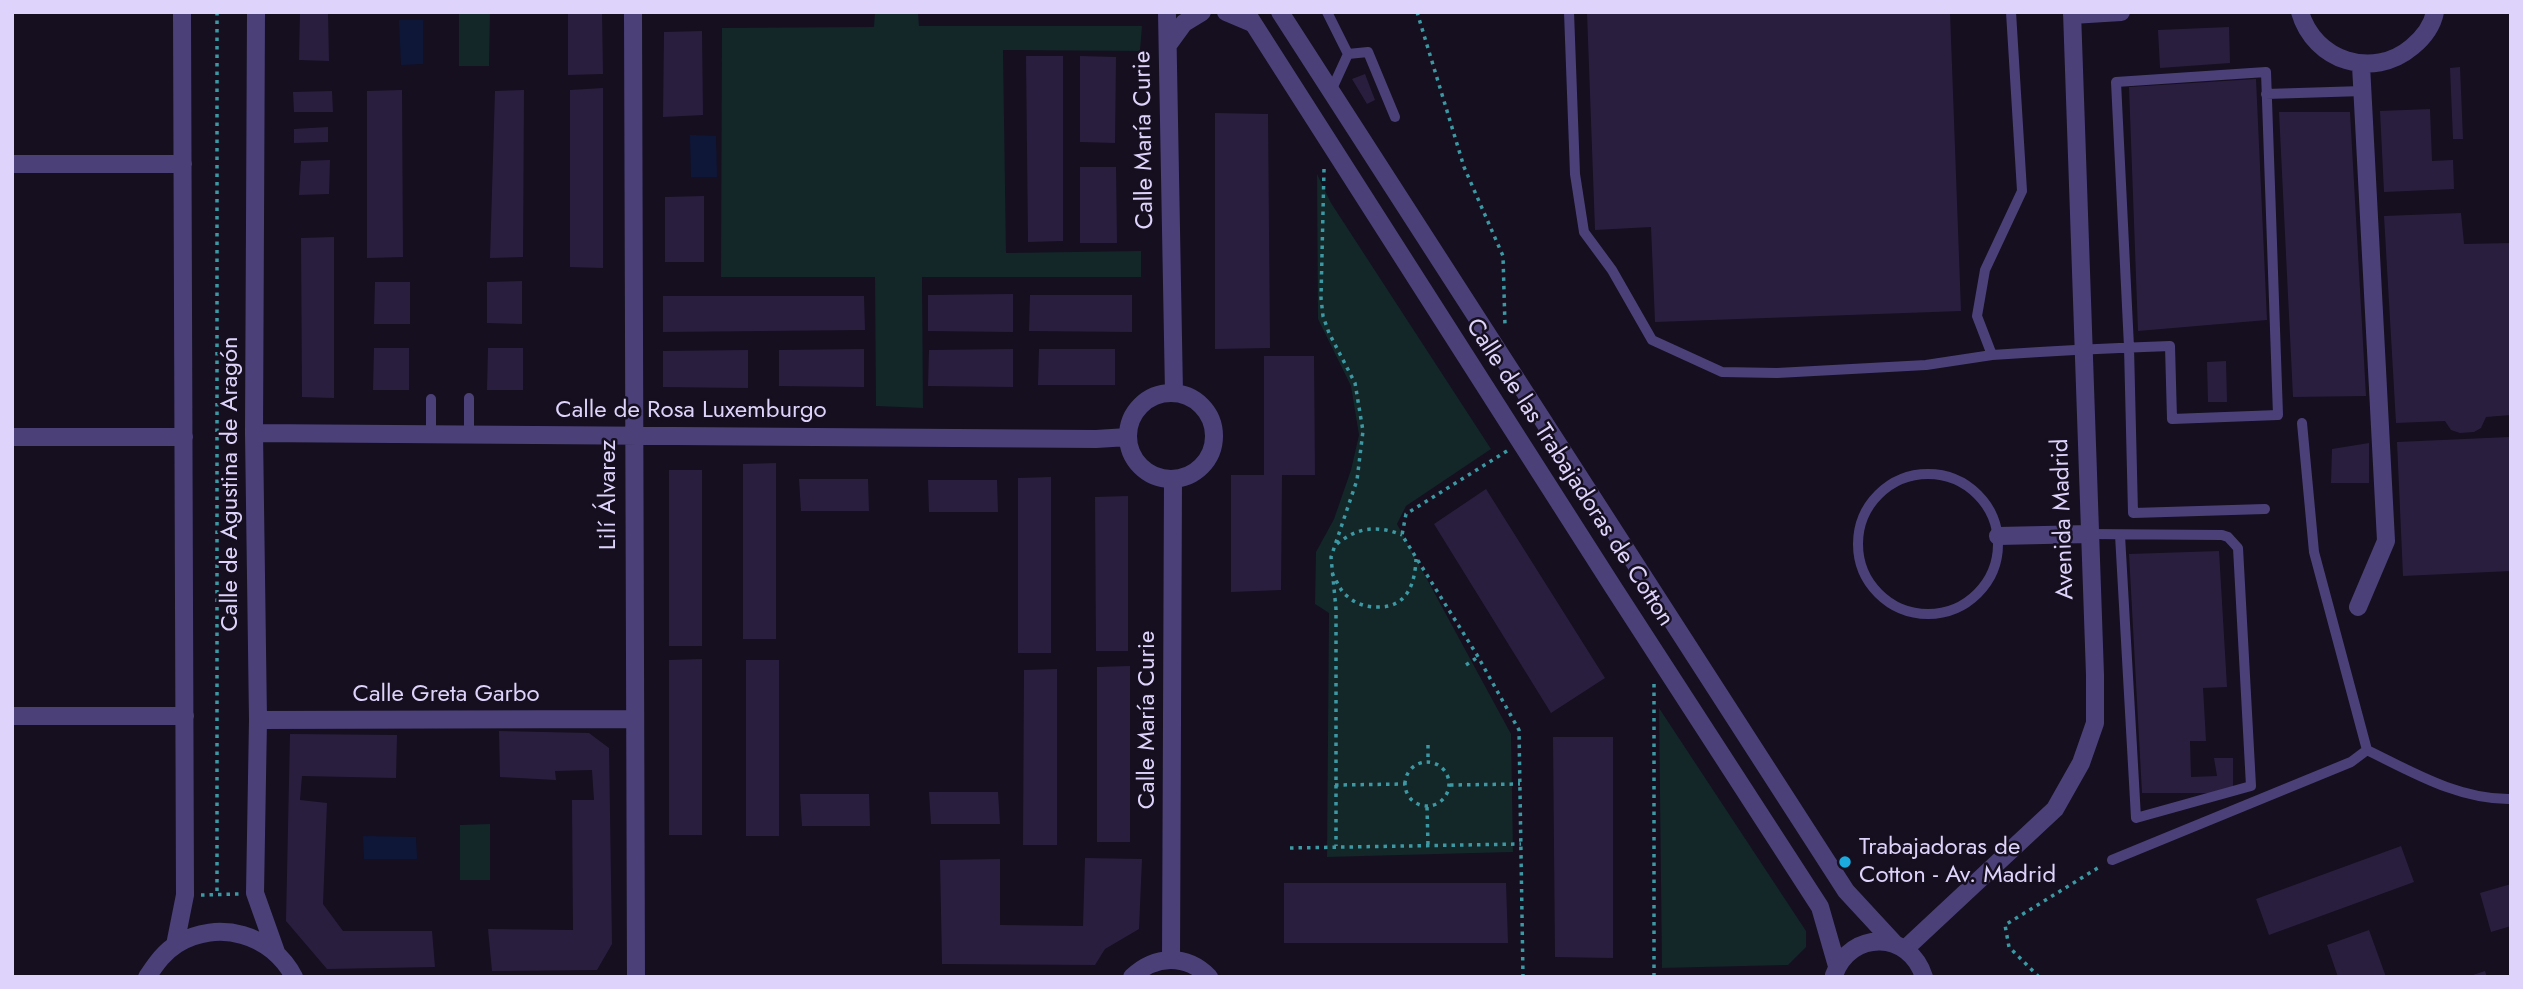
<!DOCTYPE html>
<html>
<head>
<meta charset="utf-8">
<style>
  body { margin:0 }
  #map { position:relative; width:2523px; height:989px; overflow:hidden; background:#150f1f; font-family:Jost,sans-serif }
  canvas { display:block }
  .frame { position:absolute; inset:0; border:14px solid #ded3fa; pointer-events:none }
</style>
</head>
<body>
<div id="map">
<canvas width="2523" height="989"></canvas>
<div class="frame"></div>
</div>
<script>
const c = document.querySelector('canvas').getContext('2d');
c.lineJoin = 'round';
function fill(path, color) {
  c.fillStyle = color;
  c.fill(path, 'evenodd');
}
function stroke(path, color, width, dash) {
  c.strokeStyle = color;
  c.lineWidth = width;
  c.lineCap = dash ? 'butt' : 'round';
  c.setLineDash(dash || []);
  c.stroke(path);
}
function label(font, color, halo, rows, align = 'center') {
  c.font = font + ' Jost,sans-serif';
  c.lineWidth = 5;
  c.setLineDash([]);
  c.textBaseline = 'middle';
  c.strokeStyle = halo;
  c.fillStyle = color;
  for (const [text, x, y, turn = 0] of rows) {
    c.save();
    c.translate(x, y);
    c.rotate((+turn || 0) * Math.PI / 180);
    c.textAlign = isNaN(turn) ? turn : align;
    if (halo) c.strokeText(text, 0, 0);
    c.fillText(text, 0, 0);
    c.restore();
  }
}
fill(new Path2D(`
  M459,12H490L489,66H459Z
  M875,12H918L919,26H1142L1140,51L1003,50L1006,253L1141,251V277H922L923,408L876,406L875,277H721L722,28L874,27Z
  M1317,174L1331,203L1491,449L1406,506L1397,524L1511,734L1513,852L1327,857L1329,613L1315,604L1316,552L1334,519L1351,470L1359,435L1351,386L1318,319Z
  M1659,708L1806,931V947L1788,965L1662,968Z
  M490,824V880H460V825Z`), '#132628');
fill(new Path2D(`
  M399,20H423V64L401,65Z
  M690,135L716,136L717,177H691Z
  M363,836L416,837L417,859H364Z`), '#0f1739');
fill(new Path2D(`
  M300,12H328L329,61L299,60Z
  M568,12H602L603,74L568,75Z
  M1587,12H1950L1961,311L1655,322L1651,227L1595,230Z
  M2229,27L2230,63L2160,68L2158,30Z
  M702,31L703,115L663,117L664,32Z
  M1026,56H1063V241L1028,242Z
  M1080,56L1116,57L1115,143L1080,142Z
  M2460,67L2463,139H2453L2450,68Z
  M1365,74L1375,100L1367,104L1352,79Z
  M2256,79L2267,320L2138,331L2129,87Z
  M603,88V268L570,267V90Z
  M402,90L403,257L367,258V91Z
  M524,90L523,257L490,258L495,91Z
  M332,91L333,112H294L293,92Z
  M2430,109L2432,161L2453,160L2454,189L2384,192L2380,111Z
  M2279,112H2350L2366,396L2293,397Z
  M1215,113L1268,114L1270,348L1215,349Z
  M328,127V142L294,143V129Z
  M330,160L329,194L299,195L301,161Z
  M1080,167H1116L1117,243H1080Z
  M704,196V262H665V197Z
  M2461,213L2464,244L2511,243V415L2486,417L2481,428L2474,432L2460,433L2451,430L2445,421L2396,423L2384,216Z
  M334,237V398L302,397L301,238Z
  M522,281V324L487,323V282Z
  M375,282H410V324H374Z
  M1013,294V332L928,331V295Z
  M1030,295H1132V332L1029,331Z
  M663,296H864L865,330L663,332Z
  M374,348H409V390H373Z
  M488,348H523V390H487Z
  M864,349V387L779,386V350Z
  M1013,349V387L928,386L929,350Z
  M1039,349H1115V385H1038Z
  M748,350V388L663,387V351Z
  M1264,356H1314L1315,475H1282L1281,590L1231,592V475H1264Z
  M2226,361L2227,402H2208L2207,362Z
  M2509,437L2511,571L2403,576L2397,442Z
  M2369,443V483H2331L2332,449Z
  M776,463V639H743V464Z
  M669,470H702V646H669Z
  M1051,477V653H1018V478Z
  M799,479H868L869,511H801Z
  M928,480H997L998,512H929Z
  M1486,489L1605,678L1551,713L1434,524Z
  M1128,496V651H1096L1095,497Z
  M2219,551L2227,687L2203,688L2206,741H2190L2191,777L2217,776L2214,758H2233V787L2219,793H2142L2129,554Z
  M702,659V835H669V660Z
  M746,660H779V836H746Z
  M1130,666V842H1097V667Z
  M1057,669V845H1023L1024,670Z
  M499,731L589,733L609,748L612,944L597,970L492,971L488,929L573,930L572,800H594L592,770L555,771L556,780L500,777Z
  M290,734L397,735L396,778L302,776L300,800L327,803L323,904L343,931H432L435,967L327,969L286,921Z
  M1553,737H1613V958L1555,957Z
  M929,792H998L1000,824H931Z
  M800,794H869L870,826H802Z
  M2401,846L2414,882L2269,935L2256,899Z
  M1085,858L1142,859L1139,929L1105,949L1095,965L942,964L940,860L1000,859V925L1083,926Z
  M1284,883H1506L1508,943H1284Z
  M2511,884V926L2491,932L2480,893Z
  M2369,930L2386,977H2338L2327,945Z
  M2485,971L2487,977H2470V976Z`), '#2a1e3e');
stroke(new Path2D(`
  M217,12V894
  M1417,12L1464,167L1503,256L1505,326
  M1324,169L1321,298L1323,316L1329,333L1355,383L1363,431L1357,480L1331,557L1336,609V846
  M1507,451L1406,514L1402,535L1477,655L1519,730L1523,977
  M1337,544C1357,527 1378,525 1402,535
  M1332,573C1337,581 1340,591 1347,596C1356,604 1366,607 1377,607C1407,608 1415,584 1416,559
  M1466,665L1478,657
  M1654,684V977
  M1428,745V762
  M1405 784a22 22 0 1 1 44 0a22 22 0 1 1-44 0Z
  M1335,785L1405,784
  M1450,785L1520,784
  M1427,807L1428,845
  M1290,848L1521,844
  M201,895L239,894
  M2039,977L2009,947L2005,925L2101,866`), '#3c99a4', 3.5, [3.5, 5]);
stroke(new Path2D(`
  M1327,12L1348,54
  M1569,12L1575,174L1584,232L1612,270L1652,340L1722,372L1777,373L1926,365L1992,355
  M2011,12L2022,191L1985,270L1977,316L1992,355C2051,351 2111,348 2170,346L2172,419L2278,415L2266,72L2116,82L2129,347L2133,513L2265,509
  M1331,91L1348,54L1368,52L1395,117
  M2266,94L2363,91
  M469,398V435
  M431,399V435
  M1858 544a70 70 0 1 1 140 0a70 70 0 1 1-140 0Z
  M2089,534L2222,535L2228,537L2238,548L2251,786L2136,818L2120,535
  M2367,750C2412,772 2459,800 2511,799
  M2112,860L2351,762L2367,750L2314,552L2302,423`), '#4c4079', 10);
stroke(new Path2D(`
  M256,12L254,433L258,720L255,893L276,952
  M633,12L636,977
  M1167,12L1174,393
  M1226,12L1252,23
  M2300,12C2314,61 2373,80 2412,47C2423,38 2432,27 2435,12
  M2072,15L2121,12
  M1168,45L1184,23L1202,12
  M12,164H183
  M1128 436a43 43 0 1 1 86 0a43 43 0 1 1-86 0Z
  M254,433L1096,439L1128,437
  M12,437H184
  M1998,536L2089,534
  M2358,607L2386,541L2361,65
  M12,716H185
  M258,720L635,719
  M175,945L185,895L182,12
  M1905,949L2055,809L2081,763L2095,723V675L2072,12
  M1171,959L1173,480
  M147,977C156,964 164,952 177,944C218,919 272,934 294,977
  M1132,977C1155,955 1186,954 1209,977`), '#4c4079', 18);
stroke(new Path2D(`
  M1246,12L1613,587L1820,907L1837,966
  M1280,12L1846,891L1895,944
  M1834,975C1851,929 1910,931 1924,977`), '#4c4079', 18);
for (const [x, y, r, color] of [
  [1845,862,7,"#1ba9de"]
]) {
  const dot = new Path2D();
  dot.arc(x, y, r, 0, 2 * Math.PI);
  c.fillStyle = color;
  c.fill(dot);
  stroke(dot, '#150f1f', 2.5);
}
label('24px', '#ded3fa', '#150f1f', [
  ["Calle María Curie",1145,140,-91],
  ["Calle de Rosa Luxemburgo",691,411],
  ["Calle de las Trabajadoras de Cotton",1569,473,57],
  ["Calle de Agustina de Aragón",231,484,-90],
  ["Lilí Álvarez",609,495,-90],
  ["Avenida Madrid",2064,519,-92],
  ["Calle Greta Garbo",446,695],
  ["Calle María Curie",1148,720,-90]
]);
label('24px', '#ded3fa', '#150f1f', [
  ["Trabajadoras de",1859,848],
  ["Cotton - Av. Madrid",1859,876]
], 'left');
</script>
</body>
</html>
